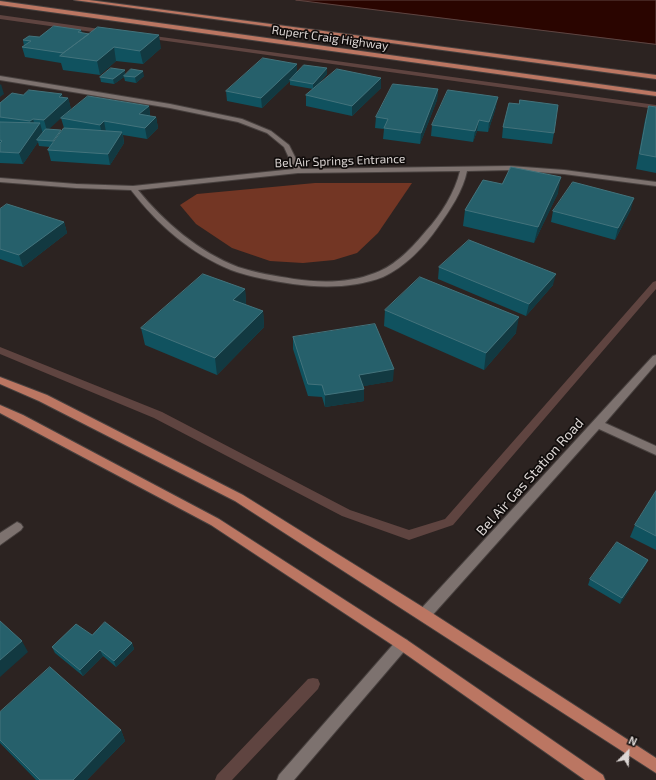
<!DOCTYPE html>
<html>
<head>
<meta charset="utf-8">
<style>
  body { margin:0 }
  #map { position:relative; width:656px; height:780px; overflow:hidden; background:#2c2321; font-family:"Exo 2",sans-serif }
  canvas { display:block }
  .north { position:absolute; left:608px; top:732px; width:40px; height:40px; -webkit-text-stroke:3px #110d0c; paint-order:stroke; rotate:24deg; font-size:11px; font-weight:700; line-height:16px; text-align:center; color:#dcd6d4 }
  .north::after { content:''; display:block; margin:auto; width:14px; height:18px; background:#dcd6d4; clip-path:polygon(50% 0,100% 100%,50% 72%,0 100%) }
</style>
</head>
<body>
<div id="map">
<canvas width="656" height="780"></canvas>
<div class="north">N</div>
</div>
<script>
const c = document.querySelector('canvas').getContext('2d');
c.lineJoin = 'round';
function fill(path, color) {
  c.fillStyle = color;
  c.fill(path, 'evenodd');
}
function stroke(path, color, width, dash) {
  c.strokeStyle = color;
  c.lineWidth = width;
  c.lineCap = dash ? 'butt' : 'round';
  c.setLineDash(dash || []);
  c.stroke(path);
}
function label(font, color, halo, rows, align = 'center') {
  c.font = font + ' "Exo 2",sans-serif';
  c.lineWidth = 3.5;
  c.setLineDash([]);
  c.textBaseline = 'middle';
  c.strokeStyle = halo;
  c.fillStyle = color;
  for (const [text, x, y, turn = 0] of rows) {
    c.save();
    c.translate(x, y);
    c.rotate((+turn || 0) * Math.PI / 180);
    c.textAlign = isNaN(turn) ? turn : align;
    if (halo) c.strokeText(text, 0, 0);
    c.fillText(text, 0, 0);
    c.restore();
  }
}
fill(new Path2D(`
  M315,183H412L378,233L357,253L334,260L303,263L270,261L232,248L196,224L180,205L197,194Z`), '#733624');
const water = new Path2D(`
  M296,0H656V44Z`);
fill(water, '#2a0500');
stroke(water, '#5f4440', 1);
fill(new Path2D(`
  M0,15L107,30L110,32L107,34L0,19Z
  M147,35L656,105V109L145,38V36Z
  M656,281V289L453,525L409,540L342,516L154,418L0,354V347L162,412L350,510L409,530L445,519L653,282Z
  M313,678L318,679L320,684L318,689L232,780H215L217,775L308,679Z`), '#5f4440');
const minor = new Path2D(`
  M0,76L170,104L242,119L271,131L289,145L301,169L510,166L564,170L656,182V186L564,174L510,170L467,171C463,191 450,210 438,227C425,246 405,267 383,277C355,288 322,288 293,284C273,281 250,277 231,270C191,254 157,224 131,190L76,188L0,182V178L76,184L133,186L294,169L284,147L267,133L238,122L170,108L0,80ZM460,171C455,192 441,215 426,231C413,247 395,266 375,273C350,283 321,283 294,279C276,276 256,273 238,267C199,252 164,222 138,190L298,173Z
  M656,355V364L605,423L656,446V455L599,429L429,619L424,621L419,619L418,615L419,611L653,356Z
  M17,522L21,524L23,527L21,530L0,545V533Z
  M402,638L407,640L409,644L407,648L294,780H277L279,775L397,640Z`);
const major = new Path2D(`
  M74,0H89L656,75V79Z
  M0,1L656,92V96L0,5Z
  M0,377L47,395L243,495L429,611L656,758V773L235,501L39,401L0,384Z
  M0,405L23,415L219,519L407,640L603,775L605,780H585L397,648L211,525L0,413Z`);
stroke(minor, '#48413f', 2);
stroke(major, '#48413f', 2);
fill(minor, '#7d726f');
fill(major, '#bb7662');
fill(new Path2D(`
  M81,30L82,33L161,48L143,64L116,61L100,75L63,70L61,63L25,57L22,47L24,46L23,40Z
  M297,64V73L327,74L314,89L381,78V88L352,116L306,106V95L313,89L290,85V81L262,108L227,101L226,91Z
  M125,70V75L144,76L136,83L125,81L124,77L114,84L101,82L100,77Z
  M438,89L437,100L420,144L383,139L384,129L375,128L376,117Z
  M23,95L68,98L71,109L48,129L61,132L64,128L61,118L149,106L150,116L156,117L158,128L147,139L123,135L124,143L110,165L51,161L48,150L50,147L39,146L38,142L23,164L0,163V103Z
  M649,106L656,107V173L636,169L645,120Z
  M496,107L488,132L477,131L473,142L431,136L432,125Z
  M503,127L554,133L552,144L502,138Z
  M502,184L558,193L534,243L463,226L465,210Z
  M0,209L64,222L67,233L23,267L0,259Z
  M631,209L615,240L551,222L553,211Z
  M439,267L553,285L526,316L438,279Z
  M245,289L246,305L263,311L264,327L217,375L145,345L141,328Z
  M385,310L516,333L484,370L384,326Z
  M293,337L393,381L363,386L364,389V401L325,407L322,397L308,396L293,349Z
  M656,491V550L630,537L635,525Z
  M648,560L645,566L620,604L588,585L590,579Z
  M92,635L132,643L134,649L116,667L103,656L83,676L55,653L52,647Z
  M0,712L121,730L125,741L87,780H36L0,743Z`), '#10525f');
fill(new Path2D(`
  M159,35L161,48L143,64L140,51Z
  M114,47L116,61L100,75L97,61Z
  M297,64V74L262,108L261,98Z
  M327,68V74L313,89V84Z
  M125,70V76H124V77L114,84L113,79Z
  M143,71L144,76L136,83L135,77Z
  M381,78V88L352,116V106Z
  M1,84L4,94L0,97V85Z
  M438,89L437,100L420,144L421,133Z
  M62,94L64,102L68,98L71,109L47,131L44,120L59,97Z
  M498,97L496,107L488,132L489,122Z
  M149,106L150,117L139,114Z
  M156,117L158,128L147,139L145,128Z
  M33,119L36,129L33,132L30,121Z
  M479,120L477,131L473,142L475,131Z
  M104,121L106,132L102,136L100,125Z
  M40,123L43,134L37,140L38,142L23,164L19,153Z
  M61,130L62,135L54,147L53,141Z
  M122,132L124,143L110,165L108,154Z
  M561,177L558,193L534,243L538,227Z
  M634,198L631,209L615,240L618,228Z
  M64,222L67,233L23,267L19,255Z
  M556,274L553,285L526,316L529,304Z
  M245,289L246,305L233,300Z
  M263,311L264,327L217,375L215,358Z
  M519,317L516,333L484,370L486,353Z
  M394,369L393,381L359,387V375Z
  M364,389V401L325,407V395Z
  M648,560L645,566L620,604L622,598Z
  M22,641L28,652L0,677V660Z
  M132,643L134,649L116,667L114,661Z
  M100,650L103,656L83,676L80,670Z
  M121,730L125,741L87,780H73Z`), '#123941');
const building = new Path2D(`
  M54,26L81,30L78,32L89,34L63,53L22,47L31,41L23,40L29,36L39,37Z
  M98,27L159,35L140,51L114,47L97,61L60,56Z
  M263,58L297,64L261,98L226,91Z
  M304,65L327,68L313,84L290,80Z
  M111,68L125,70L113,79L100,77Z
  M131,69L143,71L135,77L124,76Z
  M337,69L381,78L352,106L306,95Z
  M393,84L438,89L421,133L384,128L388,119L376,117Z
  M29,90L62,94L59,97L68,98L44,120L33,119L30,121L0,117V103L12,93L23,95Z
  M448,90L498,97L489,122L479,120L475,131L432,125Z
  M88,96L149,106L139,114L156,117L145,128L104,121L100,125L61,118Z
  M520,100L558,105L554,133L503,127L509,103L519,104Z
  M649,106L656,107V157L640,154Z
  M0,122L40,123L19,153L0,152V143L2,141L0,140Z
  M64,128L122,132L108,154L48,150Z
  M46,129L61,130L53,141L37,140Z
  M511,167L561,177L538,227L465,210L483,180L502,184Z
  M573,182L634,198L618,228L553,211Z
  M7,204L64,222L19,255L0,249V209Z
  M469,240L556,274L529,304L439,267Z
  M203,274L245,289L233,300L263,311L215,358L141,328Z
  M420,277L519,317L486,353L385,310Z
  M375,324L394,369L359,375L364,389L325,395L322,385L308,384L293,337Z
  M656,491V536L635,525Z
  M617,542L648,560L622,598L590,579Z
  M0,621L22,641L0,660Z
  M105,622L132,643L114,661L100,650L80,670L52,647L76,624L92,635Z
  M50,667L121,730L73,780H40L0,740V712Z`);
fill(building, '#26606b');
stroke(building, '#43737c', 1);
label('12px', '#dcd6d4', '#110d0c', [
  ["Rupert Craig Highway",330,38,8],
  ["Bel Air Springs Entrance",340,161,-2]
]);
label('14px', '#dcd6d4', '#110d0c', [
  ["Bel Air Gas Station Road",530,477,-48]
]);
</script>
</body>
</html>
